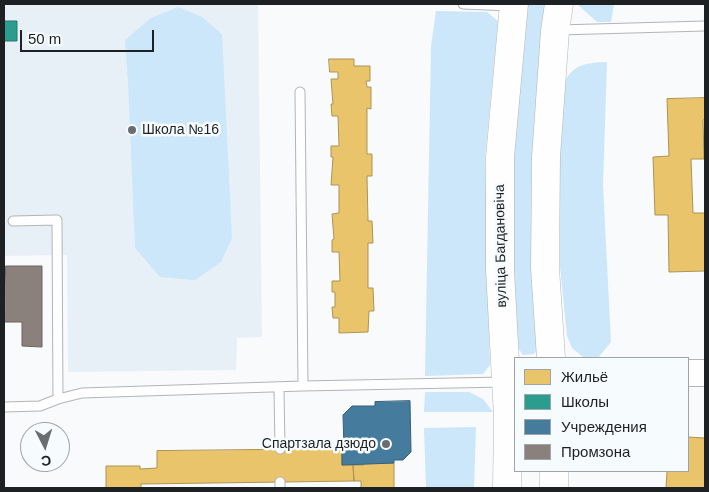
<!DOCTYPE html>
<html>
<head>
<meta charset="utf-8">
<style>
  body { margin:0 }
  #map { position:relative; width:709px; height:492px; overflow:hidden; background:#f8fafc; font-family:Arial,sans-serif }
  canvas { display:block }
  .frame { position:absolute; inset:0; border:5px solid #1e2123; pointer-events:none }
  .legend { position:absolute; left:514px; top:357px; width:175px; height:115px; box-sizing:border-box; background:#f6fbfe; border:1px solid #a0a4a6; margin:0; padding:6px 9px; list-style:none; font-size:15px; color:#1e2123 }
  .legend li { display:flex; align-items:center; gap:10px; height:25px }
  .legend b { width:25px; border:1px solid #a0a4a6 }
  .north { position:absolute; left:20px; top:422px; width:50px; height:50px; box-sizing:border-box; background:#f6fbfe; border:1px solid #a0a4a6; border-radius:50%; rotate:175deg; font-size:14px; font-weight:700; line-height:20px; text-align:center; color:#1e2123 }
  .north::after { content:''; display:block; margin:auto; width:18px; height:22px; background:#6a6d6f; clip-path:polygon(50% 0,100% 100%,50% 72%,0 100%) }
  .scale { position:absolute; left:20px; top:30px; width:134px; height:22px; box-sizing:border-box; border:2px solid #1e2123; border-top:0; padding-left:6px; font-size:15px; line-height:18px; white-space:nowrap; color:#1e2123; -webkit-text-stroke:4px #f6fbfe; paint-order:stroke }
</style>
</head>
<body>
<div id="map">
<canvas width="709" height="492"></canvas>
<div class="frame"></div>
<ul class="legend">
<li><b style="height:14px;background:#e9c46a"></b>Жильё</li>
<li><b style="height:14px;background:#2a9d8f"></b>Школы</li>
<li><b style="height:14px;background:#457b9d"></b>Учреждения</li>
<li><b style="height:14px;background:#8a817c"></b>Промзона</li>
</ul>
<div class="north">С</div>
<div class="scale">50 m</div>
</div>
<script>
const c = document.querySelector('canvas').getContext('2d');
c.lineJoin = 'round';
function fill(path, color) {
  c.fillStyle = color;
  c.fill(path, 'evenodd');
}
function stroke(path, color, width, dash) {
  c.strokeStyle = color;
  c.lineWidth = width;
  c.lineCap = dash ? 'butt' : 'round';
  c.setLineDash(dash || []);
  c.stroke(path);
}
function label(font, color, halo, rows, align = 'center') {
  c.font = font + ' Arial,sans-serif';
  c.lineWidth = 5;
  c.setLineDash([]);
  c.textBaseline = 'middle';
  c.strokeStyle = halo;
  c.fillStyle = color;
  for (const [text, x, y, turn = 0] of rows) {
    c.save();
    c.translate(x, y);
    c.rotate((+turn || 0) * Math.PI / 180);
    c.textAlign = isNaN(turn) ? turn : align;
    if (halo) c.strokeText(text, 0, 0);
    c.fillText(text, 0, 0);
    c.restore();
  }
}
fill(new Path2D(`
  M4,4H258L262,337L237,338L236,370L68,372L67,255L4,256Z`), '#e8f0f7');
fill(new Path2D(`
  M525,4H546L532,158L534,267L539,348L534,354L523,355L518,348L513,267L512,157Z
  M577,4H614L611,22H597Z
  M178,7L202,17L222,34L232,238L221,262L195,280L160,277L135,248L128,81L125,40L151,18Z
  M436,11L487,12L498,21L485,158L490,365L483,374L425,376L431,46Z
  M607,62L603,185L611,342L598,358L583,357L572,348L567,336L560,267L559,158L565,81C575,63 588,63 607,62Z
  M425,392H469L483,399L493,412H424Z
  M476,427L474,488H426L424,428Z`), '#cce6fa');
const homes = new Path2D(`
  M329,59H354V66H370V81H366L367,87H371V109L367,108V154H372V176H367L368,221H372L373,243H368V288H373L374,311H369L368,332L339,333V318H333L332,307H335V292H332V281H340L339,252H332V240L334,239L332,214L339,213V185H331L333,157H331V146H339L338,116H332L331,104H333L331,79H338V72H330Z
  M705,98V119L703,120L704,159H691L693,213H705V271L669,272L668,215H655L653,157L669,156L667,99Z
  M688,437L705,438V488H666L667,471H688Z
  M342,449V465H353L354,481L141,484V488H106V466H140V469L157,468V451Z
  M362,463H394V488H361V481H354L353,465H363Z`);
fill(homes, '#e9c46a');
stroke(homes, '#ac9355', 1);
const schools = new Path2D(`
  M4,21H17V41H4Z`);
fill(schools, '#2a9d8f');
stroke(schools, '#26786f', 1);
const public = new Path2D(`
  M410,401L411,452L403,460H394V463L342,465V449H344L343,415L352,406H375V402Z`);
fill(public, '#457b9d');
stroke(public, '#396078', 1);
const industry = new Path2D(`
  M6,266H42V347L22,346V322H5Z`);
fill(industry, '#8a817c');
stroke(industry, '#6a6461', 1);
const lane = new Path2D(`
  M463,4L511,6
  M558,30L705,26
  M300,92L303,386
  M13,221L57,220L58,399
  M279,387L280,449
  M4,407L40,406L58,399L82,393L303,386L504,382
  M280,488V482`);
const secondary = new Path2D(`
  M688,373H705`);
const primary = new Path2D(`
  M551,358L545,268L546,157L555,31L559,4
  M554,471V488
  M507,488L508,417L500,270V157L514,4`);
stroke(lane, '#b2b4b6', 11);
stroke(secondary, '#b2b4b6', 28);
stroke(primary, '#b2b4b6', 29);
stroke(lane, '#fefeff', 9);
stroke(secondary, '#fefeff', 26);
stroke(primary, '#fefeff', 28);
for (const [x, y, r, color] of [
  [132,130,5,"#6a6d6f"],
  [386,444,5,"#6a6d6f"]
]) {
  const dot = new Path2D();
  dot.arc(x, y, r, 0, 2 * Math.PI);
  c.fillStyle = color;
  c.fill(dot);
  stroke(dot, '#f6fbfe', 2);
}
label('14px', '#1e2123', '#f6fbfe', [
  ["Школа №16",142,130],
  ["Спартзала дзюдо",376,444,"right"]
], 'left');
label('14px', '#1e2123', '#f6fbfe', [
  ["вуліца Багдановіча",501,246,-91]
]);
</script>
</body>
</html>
